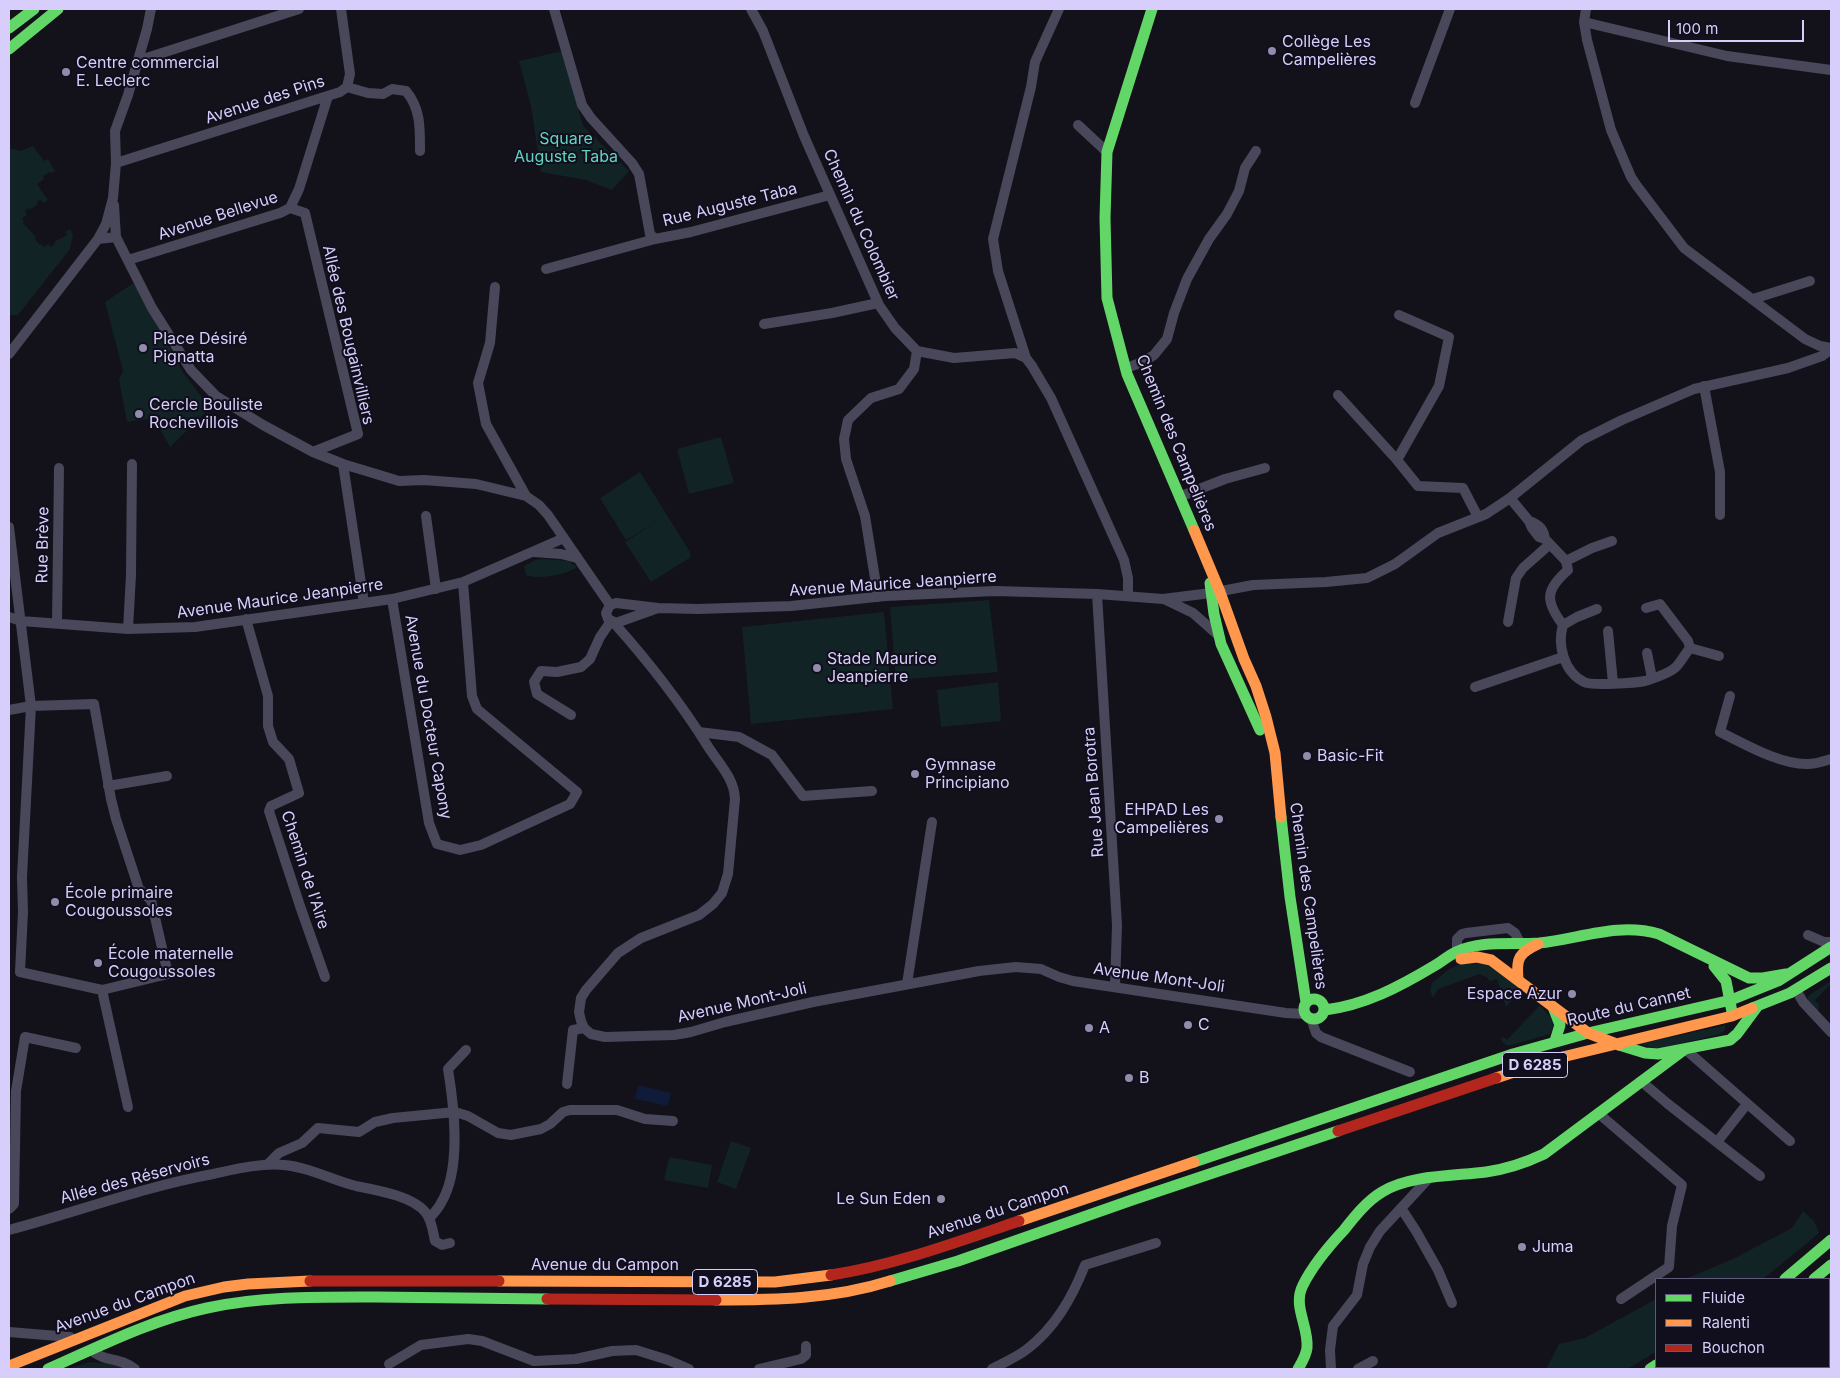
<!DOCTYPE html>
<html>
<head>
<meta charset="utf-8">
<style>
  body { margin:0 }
  #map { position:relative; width:1840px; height:1378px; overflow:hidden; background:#13121a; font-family:Inter,sans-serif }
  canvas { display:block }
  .frame { position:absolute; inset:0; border:10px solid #d7cefb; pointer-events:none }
  .legend { position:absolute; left:1655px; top:1278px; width:175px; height:90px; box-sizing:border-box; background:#110e1d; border:1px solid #605b76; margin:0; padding:6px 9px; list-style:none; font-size:15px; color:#d7cefb }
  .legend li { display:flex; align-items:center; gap:10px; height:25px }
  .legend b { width:25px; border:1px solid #605b76 }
  .scale { position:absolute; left:1668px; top:20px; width:136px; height:22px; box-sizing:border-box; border:2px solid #d7cefb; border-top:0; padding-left:6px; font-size:15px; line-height:18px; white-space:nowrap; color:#d7cefb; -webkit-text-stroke:4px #110e1d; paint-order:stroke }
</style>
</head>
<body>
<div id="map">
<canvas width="1840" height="1378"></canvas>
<div class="frame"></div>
<ul class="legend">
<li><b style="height:6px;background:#63d668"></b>Fluide</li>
<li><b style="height:6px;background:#ff974d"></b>Ralenti</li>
<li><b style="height:6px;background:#b3261e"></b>Bouchon</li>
</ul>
<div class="scale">100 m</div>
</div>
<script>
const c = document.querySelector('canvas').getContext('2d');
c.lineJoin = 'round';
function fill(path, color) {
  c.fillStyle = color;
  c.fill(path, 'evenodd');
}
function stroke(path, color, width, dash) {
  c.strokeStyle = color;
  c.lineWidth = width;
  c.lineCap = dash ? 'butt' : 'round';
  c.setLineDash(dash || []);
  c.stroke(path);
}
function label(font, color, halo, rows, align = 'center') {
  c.font = font + ' Inter,sans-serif';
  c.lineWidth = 4;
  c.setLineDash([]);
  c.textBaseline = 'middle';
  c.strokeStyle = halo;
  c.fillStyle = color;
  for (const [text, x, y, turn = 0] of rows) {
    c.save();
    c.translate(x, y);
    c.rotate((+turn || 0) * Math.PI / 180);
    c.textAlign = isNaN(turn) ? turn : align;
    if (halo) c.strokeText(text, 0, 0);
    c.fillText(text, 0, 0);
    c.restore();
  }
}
fill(new Path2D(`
  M562,51L583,126L629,171L612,190L586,180L541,172L531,106L519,61Z
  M33,146L44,161L48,159L55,171L51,173L50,172L43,176L44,179L37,184L48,200L43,203L40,199L37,202L38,204L29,210L28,208L25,211L27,215L22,218L24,222L23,223L36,237L35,239L40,245L41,244L44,247L49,244L51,247L55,244L54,242L67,235L65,232L70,229L73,234L70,249L18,315H9V148L21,151Z
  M135,282L182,371L210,408L170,447L154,418L127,422L119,380L123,371L105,302Z
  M721,437L734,483L689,494L677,449Z
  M640,472L690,552L691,557L651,582L625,542L657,521L626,540L600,498Z
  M543,559L569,561L577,567C567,575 537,580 526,575L524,566L535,560Z
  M989,600L998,672L896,680L890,607Z
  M884,612L893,709L751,724L742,627Z
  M998,682L1001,721L941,727L937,690Z
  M1485,963L1521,989L1506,1007L1497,979L1489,981L1488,978L1480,974L1438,989L1433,998L1430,990L1432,983L1448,970L1460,964Z
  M1831,981V984L1815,1000L1819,1005L1818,1013L1808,1002V996Z
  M1540,1005L1551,1018L1554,1026L1550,1034L1508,1046L1502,1042V1036L1507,1040Z
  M1726,1025L1724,1031L1720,1034L1658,1049L1639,1044Z
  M731,1141L751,1148L736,1189L717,1182Z
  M669,1157L712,1165L708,1188L664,1180Z
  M1803,1211L1814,1221L1819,1233L1763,1279H1685L1733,1259L1792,1228Z
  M1656,1299V1352L1627,1369H1546L1559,1344L1585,1338Z
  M89,1362L114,1364L131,1369H69Z`), '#112325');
fill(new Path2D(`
  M638,1085L671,1093L668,1106L635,1099Z`), '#0f1b38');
stroke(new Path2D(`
  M554,9L582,105L591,118L632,163L639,174L650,234L655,239L691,232L830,195
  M751,9L763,31L804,136L879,305L895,328L917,351L954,358L1015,353L1026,358L1032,366L1051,398L1124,560L1128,578V596
  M1586,9L1584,22L1587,40L1611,130L1631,177L1637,186L1684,248L1805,339L1820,346L1831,348
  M1584,22L1727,56L1831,70
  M137,61L299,9
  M347,87L368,93L383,94L392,89L406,91C421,109 420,129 420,151
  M1415,103L1450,9
  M1078,125L1107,152
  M116,163L340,92L347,87L350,74L341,9
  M114,205L116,237
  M290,208L305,213L358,434L313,452
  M98,239L116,237L152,308L191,370L216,396L263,425L313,452L343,464L399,481L424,480L476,484L526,496L539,505L548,515L610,605
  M128,260L280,213L290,208L299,189L328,96
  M546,269L655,239
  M495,287L490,343L478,383L486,424L526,496
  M1753,299L1810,281
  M1399,315L1449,337L1439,386L1397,460L1418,486L1463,488L1478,517
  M764,324L832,313L878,303
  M9,354L98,239L106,224L113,198L116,163L115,131L128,95L147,29L151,9
  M1026,358L998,271L993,239L1031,87L1035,62L1059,9
  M1126,368L1143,362L1154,355L1167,339L1174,313L1187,279L1209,239L1227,214L1239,191L1245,168L1256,151
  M1704,386L1720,472V515
  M1338,395L1397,460
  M343,464L364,603
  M1179,497L1225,479L1265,468
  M1510,498L1529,521L1532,528L1539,537L1545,539L1566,561L1568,570C1545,590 1545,601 1563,625C1557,645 1564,672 1584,682C1591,686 1635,683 1645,681C1654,678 1669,674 1676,667C1681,662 1685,654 1690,648L1688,641L1660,604L1646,608
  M426,516L436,589
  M1529,521C1539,524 1544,529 1545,539
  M9,527L31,706L22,877L23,912L20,972L102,990L168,974L151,900L139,889L116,819L111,799L94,704L31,706L9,710
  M534,552L561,554L577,558
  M1566,561L1592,548L1612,541
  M1097,594L1117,925L1115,987
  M878,597L865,516L846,459L844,439L848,420L871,398L899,389L914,369L917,351
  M392,599L429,823L437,844L460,850L481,845L570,804L577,792L477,709L472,696L463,582
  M1164,599L1193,613L1218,635
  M658,608L616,623L608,619L606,613L610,605L616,603L658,608L698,609L791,606L885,596L995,591L1097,594L1163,599L1211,593L1253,585L1326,582L1367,578L1395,564L1438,533L1486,514L1510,498L1582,440L1622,420L1694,389L1788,368L1822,356L1831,349
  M9,617L21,621L128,629L195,627L392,599L463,582L564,538
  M246,619L268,696V726L273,742L289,759L299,793L271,806L269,811L300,906L325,977
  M1508,622L1516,578L1523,568L1550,544
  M57,623L59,468
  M614,623C648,661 680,702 707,745C718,763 734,777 735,799L728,874L722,893L713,904L699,915L641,938L618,953L586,990L581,998L579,1012L581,1021L584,1028L591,1034L605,1037L674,1035L691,1032L725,1022L813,1002L979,971L1016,967L1041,969L1059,977L1073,981L1286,1013L1305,1014
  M1563,625L1577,617L1597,609
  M128,629L131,575L132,464
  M1608,631L1613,683
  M1690,648L1719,656
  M1647,653L1652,678
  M1475,687L1563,657
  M1730,696L1720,732C1745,744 1780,765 1808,764C1816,764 1824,761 1831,759
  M571,715L537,694L534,682L541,671L557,672L581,667L590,659L600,637L611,621
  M699,732L739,737L772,755L803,796L872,791
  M108,786L167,776
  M1808,935L1824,942H1831
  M1457,952V939L1462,934L1466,933L1508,928L1515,933L1520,943
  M907,984L932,822
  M102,990L128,1107
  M1796,990L1803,1002L1831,1032
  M1311,1018L1316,1033L1321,1037L1410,1072
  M1685,1049L1790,1141
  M1641,1081L1668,1104L1760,1176
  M567,1084L573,1030L584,1028
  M1598,1113L1682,1185L1672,1226L1669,1267L1621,1299
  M1717,1142L1747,1104
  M268,1164L279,1153L302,1143L318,1128L359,1132L375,1122L393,1118L455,1112L468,1116L498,1133L511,1135L541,1129L550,1124L563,1112L570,1110H617L645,1119L673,1121
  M1401,1208L1416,1231L1438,1270L1452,1303
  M9,1209L14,1204L16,1091L25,1037L76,1048
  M429,1219C433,1214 438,1209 441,1203C462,1169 454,1106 448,1069L466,1050
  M9,1230C77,1212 143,1187 213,1174C236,1169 260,1163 284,1165C309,1167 332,1180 356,1186C376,1190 413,1196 426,1213C432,1221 433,1232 435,1241L442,1245L450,1243
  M9,1332L70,1337
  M92,1351C105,1362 121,1357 135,1369
  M389,1364L421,1345L468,1339L482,1341L534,1361L576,1359L612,1351L636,1350L668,1360L689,1369
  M759,1369L801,1359L806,1355V1346
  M992,1369C1003,1363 1015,1358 1026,1350C1055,1328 1072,1298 1085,1265L1156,1243
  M1331,1369L1330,1350L1333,1326L1357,1295L1363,1264L1370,1247L1380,1231L1428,1179
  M1358,1369L1373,1361`), '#49475a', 10);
stroke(new Path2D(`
  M1152,9L1107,152L1105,218L1107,298L1127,374L1194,530
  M9,28L34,9
  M9,49L58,9
  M1210,583L1214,614L1221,644L1260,730
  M1281,817L1290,897L1306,1002
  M1714,966L1726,981L1732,1012
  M1304 1009a10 10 0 1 1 20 0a10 10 0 1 1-20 0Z
  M1553,1007L1560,1025L1555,1041
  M1752,1008L1790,993L1831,968
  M1325,1010C1365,1005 1399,987 1434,966C1441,962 1448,956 1456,952C1482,940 1511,945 1539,943C1579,939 1618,922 1659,934L1749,978H1763L1786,974
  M1619,1045L1645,1053L1658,1054L1730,1040L1737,1034L1757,1007
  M1194,1162L1513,1054L1588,1033L1731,1000L1778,981L1831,947
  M1785,1279L1831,1240
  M1814,1279L1831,1265
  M890,1281L958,1261L1132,1200L1338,1131
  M1829,1300L1831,1297
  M48,1369C100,1346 151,1320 207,1308C262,1296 320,1297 377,1297C433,1298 490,1298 547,1299
  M1298,1369C1302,1362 1306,1356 1307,1348C1309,1326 1292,1306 1303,1285C1313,1265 1329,1246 1344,1230C1355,1216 1367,1201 1382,1192C1409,1175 1455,1176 1486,1172C1507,1169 1525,1163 1544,1154L1685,1049
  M1650,1369L1656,1365
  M1683,1369L1687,1367`), '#63d668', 11);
stroke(new Path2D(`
  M1194,530L1220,592L1244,659L1256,686L1266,717L1275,753L1281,817
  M1461,959L1477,957L1491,960L1588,1033L1619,1045
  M1518,979C1516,958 1519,953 1538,944
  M1496,1078L1550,1060L1732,1016L1752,1008
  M1019,1221L1194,1162
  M499,1281L775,1282L831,1275
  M716,1300C775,1300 833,1299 890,1281
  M9,1366L185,1296L224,1287L248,1284L310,1281
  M1748,1369L1752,1367`), '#ff974d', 11);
stroke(new Path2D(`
  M1338,1131L1496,1078
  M831,1275C895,1265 957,1242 1019,1221
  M310,1281H499
  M547,1299L716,1300`), '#b3261e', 11);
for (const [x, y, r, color] of [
  [1272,51,5,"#928cac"],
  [66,72,5,"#928cac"],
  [143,348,5,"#928cac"],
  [139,414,5,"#928cac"],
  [817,668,5,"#928cac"],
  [1307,756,5,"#928cac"],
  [915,774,5,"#928cac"],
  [1219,819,5,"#928cac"],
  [55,902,5,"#928cac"],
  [98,963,5,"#928cac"],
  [1572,994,5,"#928cac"],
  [1188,1025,5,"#928cac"],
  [1089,1028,5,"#928cac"],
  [1129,1078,5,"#928cac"],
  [941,1199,5,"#928cac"],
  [1522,1247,5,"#928cac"]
]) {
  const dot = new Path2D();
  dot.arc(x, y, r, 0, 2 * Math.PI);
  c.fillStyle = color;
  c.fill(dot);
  stroke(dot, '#110e1d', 2);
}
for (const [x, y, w] of [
  [1535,1065,65],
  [725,1282,65]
]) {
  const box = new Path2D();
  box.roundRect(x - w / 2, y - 12.5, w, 25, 4);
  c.fillStyle = '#110e1d';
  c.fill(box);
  stroke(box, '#d7cefb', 1);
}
label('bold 15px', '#d7cefb', null, [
  ["D 6285",1535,1065],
  ["D 6285",725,1282]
]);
label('16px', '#d7cefb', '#110e1d', [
  ["Collège Les",1282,42],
  ["Campelières",1282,60],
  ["Centre commercial",76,63],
  ["E. Leclerc",76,81],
  ["Place Désiré",153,339],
  ["Pignatta",153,357],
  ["Cercle Bouliste",149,405],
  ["Rochevillois",149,423],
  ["Stade Maurice",827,659],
  ["Jeanpierre",827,677],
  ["Basic-Fit",1317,756],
  ["Gymnase",925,765],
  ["Principiano",925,783],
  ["EHPAD Les",1209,810,"right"],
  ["Campelières",1209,828,"right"],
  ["École primaire",65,893],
  ["Cougoussoles",65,911],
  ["École maternelle",108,954],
  ["Cougoussoles",108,972],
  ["Espace Azur",1562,994,"right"],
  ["C",1198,1025],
  ["A",1099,1028],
  ["B",1139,1078],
  ["Le Sun Eden",931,1199,"right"],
  ["Juma",1532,1247]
], 'left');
label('16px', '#d7cefb', '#110e1d', [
  ["Avenue des Pins",265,100,-18],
  ["Rue Auguste Taba",730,205,-14],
  ["Avenue Bellevue",218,216,-18],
  ["Chemin du Colombier",861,225,66],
  ["Allée des Bougainvilliers",348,335,77],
  ["Chemin des Campelières",1176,443,68],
  ["Rue Brève",43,545,-89],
  ["Avenue Maurice Jeanpierre",893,584,-4],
  ["Avenue Maurice Jeanpierre",280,599,-8],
  ["Avenue du Docteur Capony",428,717,80],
  ["Rue Jean Borotra",1094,792,-94],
  ["Chemin de l'Aire",305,870,72],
  ["Chemin des Campelières",1308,896,82],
  ["Avenue Mont-Joli",1159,978,8],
  ["Avenue Mont-Joli",742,1003,-13],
  ["Route du Cannet",1629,1007,-13],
  ["Allée des Réservoirs",135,1179,-15],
  ["Avenue du Campon",998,1211,-18],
  ["Avenue du Campon",605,1265],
  ["Avenue du Campon",125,1303,-20]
]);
label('16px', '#61d4c0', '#110e1d', [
  ["Square",566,139],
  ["Auguste Taba",566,157]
]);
</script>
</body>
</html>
